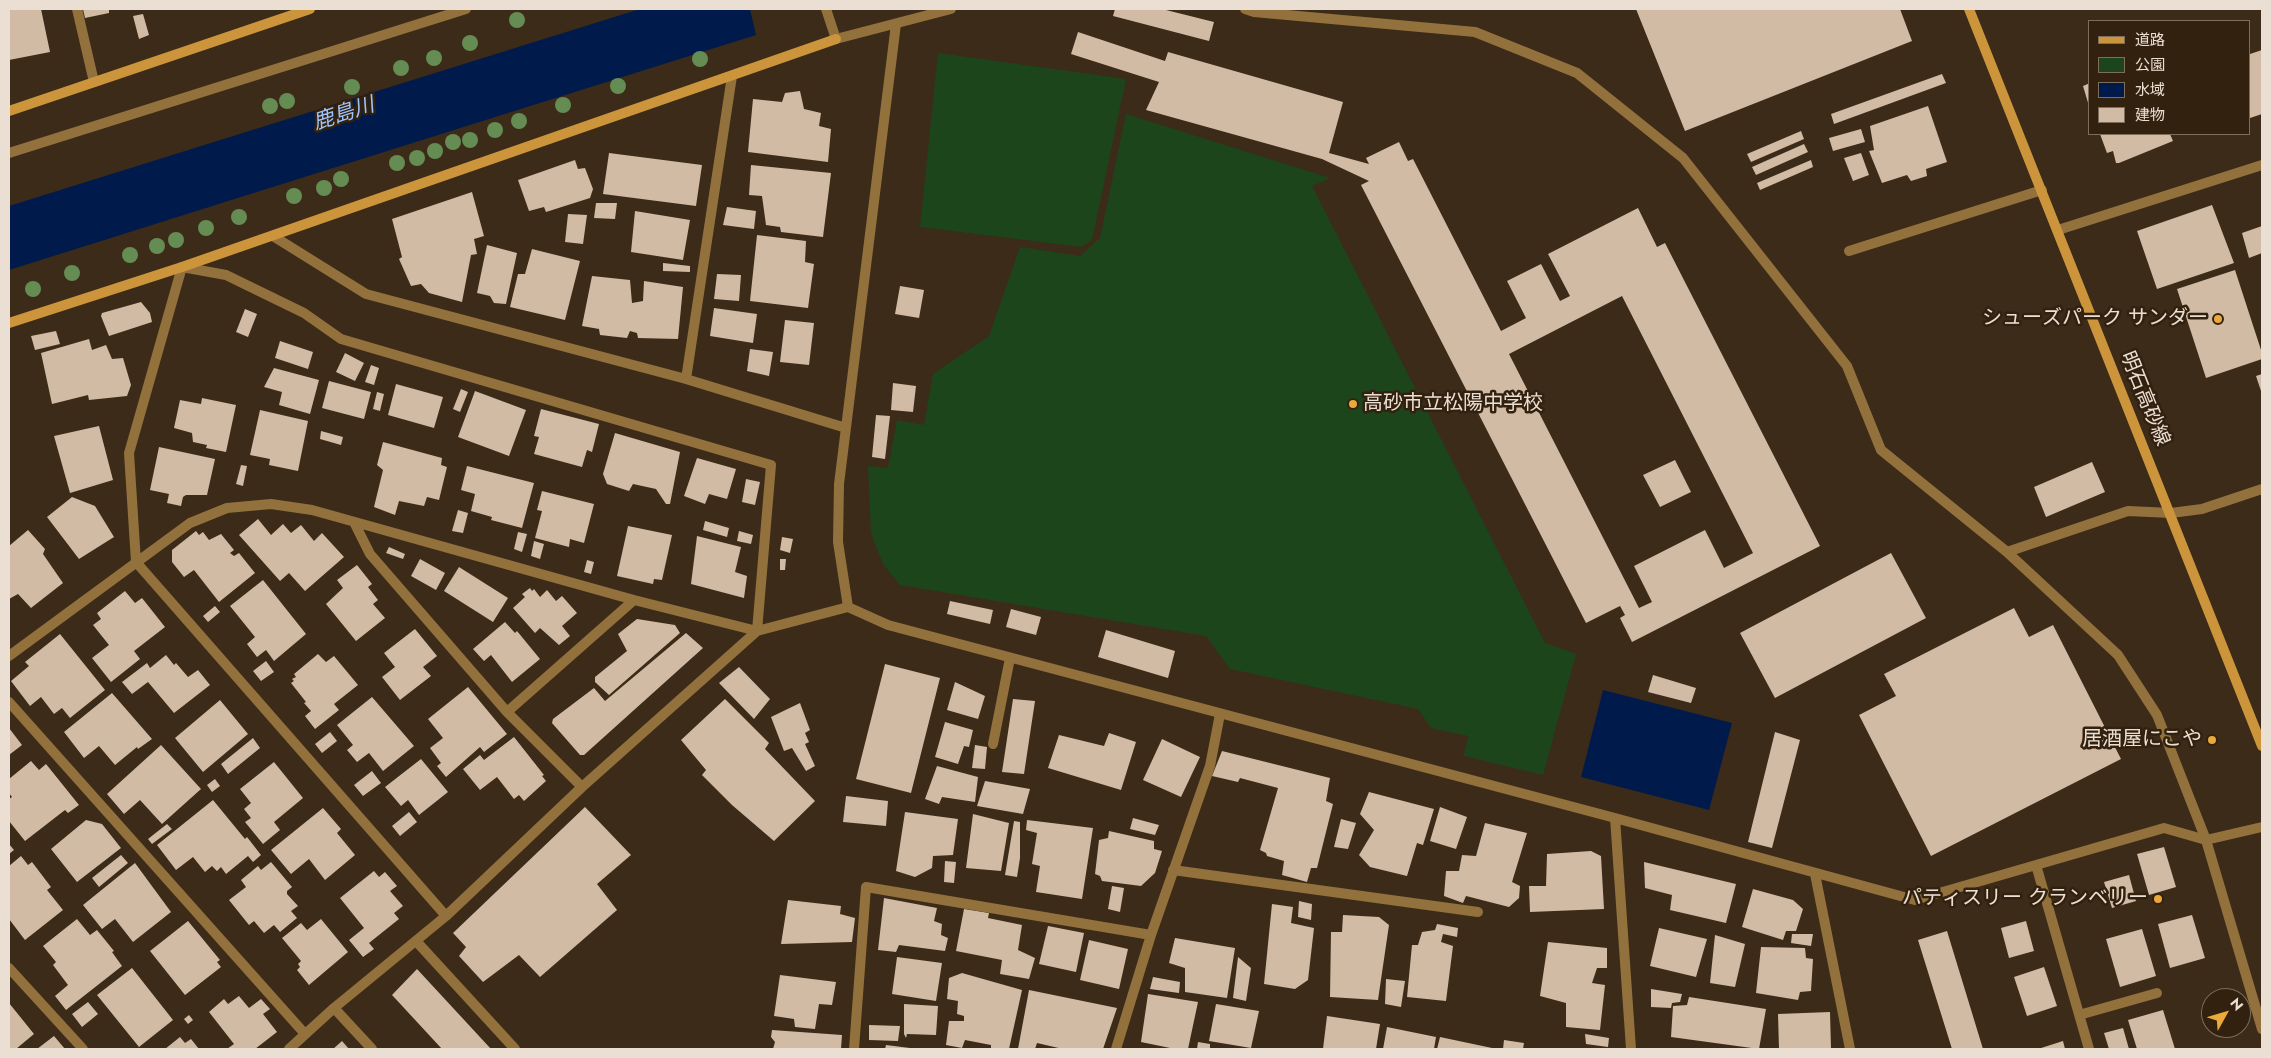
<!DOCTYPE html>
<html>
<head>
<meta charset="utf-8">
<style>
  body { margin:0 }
  #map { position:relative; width:2271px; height:1058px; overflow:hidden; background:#3c2b18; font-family:Jost,"Noto Sans JP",sans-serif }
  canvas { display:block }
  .frame { position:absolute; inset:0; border:10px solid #ebdfd4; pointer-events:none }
  .legend { position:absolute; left:2088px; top:20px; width:162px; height:115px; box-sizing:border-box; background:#32210e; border:1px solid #7c6d5d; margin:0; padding:6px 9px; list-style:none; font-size:15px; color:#ebdfd4 }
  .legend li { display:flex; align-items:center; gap:10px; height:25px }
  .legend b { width:25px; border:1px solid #7c6d5d }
  .north { position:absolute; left:2201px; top:988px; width:50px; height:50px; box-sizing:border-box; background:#32210e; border:1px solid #7c6d5d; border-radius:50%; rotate:51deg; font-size:14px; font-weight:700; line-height:20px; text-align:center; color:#ebdfd4 }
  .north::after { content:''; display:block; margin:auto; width:18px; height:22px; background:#eba93a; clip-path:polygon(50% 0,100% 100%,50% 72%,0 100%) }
</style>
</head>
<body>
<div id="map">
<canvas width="2271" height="1058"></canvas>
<div class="frame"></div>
<ul class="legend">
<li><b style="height:6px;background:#cc953c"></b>道路</li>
<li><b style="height:14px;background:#1d451c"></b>公園</li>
<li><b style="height:14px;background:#001b4b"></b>水域</li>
<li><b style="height:14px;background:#d1bba4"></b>建物</li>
</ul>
<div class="north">N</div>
</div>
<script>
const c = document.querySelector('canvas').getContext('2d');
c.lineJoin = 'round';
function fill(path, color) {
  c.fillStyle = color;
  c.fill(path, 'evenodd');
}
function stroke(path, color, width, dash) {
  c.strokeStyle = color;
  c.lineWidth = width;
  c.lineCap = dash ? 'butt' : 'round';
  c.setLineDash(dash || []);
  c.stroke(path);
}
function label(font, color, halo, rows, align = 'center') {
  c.font = font + ' Jost,"Noto Sans JP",sans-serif';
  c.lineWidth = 5;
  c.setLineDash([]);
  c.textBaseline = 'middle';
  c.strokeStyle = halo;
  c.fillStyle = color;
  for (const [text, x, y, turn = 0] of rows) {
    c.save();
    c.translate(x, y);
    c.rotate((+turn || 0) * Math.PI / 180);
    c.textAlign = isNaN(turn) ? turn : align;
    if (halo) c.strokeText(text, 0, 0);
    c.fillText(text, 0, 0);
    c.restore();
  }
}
fill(new Path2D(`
  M938,53L1126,79L1092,240L1081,247L920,227Z
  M1126,114L1330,178L1312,186L1545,643L1576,654L1543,775L1464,756L1468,736L1431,728L1418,709L1230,669L1206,636L900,585L883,564L871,533L868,466L888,468L897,420L924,425L933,374L989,336L1020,247L1080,256L1100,238Z`), '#1d451c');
fill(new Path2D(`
  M640,9H750L756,35L9,270V206Z
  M1603,690L1732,723L1709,810L1581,777Z`), '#001b4b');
fill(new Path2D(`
  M9,9H41L50,52L9,60Z
  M83,9H109V13L85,18Z
  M1115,9H1162L1214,22L1209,41L1113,16Z
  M1636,9H1900L1912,41L1685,131Z
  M143,14L149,35L139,39L133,16Z
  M1078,32L1165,61L1168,52L1343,102L1329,153L1369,164L1366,158L1399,142L1408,161L1413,159L1501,331L1526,318L1507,281L1541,264L1560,301L1570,296L1548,254L1638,208L1657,247L1665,243L1820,546L1632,642L1620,618L1625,615L1620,606L1586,623L1361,185L1369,181L1322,159L1146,110L1159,82L1071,54ZM1622,296L1753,553L1724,568L1705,530L1634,566L1652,602L1639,608L1509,354Z
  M2262,50V114L2250,118V54Z
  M1942,74L1946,83L1834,124L1831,114Z
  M2090,83V106H2089L2083,86Z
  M800,91L804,109L821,113L819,126L831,129L828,162L748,152L753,99L782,102L785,93Z
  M1928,106L1947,162L1926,169L1927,176L1911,181L1907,175L1882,183L1869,151L1874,150L1870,126Z
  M1861,129L1865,142L1833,151L1829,138Z
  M1801,131L1804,139L1751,162L1747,154Z
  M2100,134H2170L2173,141L2119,163H2116L2113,151L2107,153Z
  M1804,144L1808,152L1756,175L1752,167Z
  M609,153L702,165L696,206L603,194Z
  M1861,153L1869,175L1853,181L1844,158Z
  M575,160L578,169L585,168L593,189L590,198L546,212L544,207L529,211L518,180Z
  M1811,160L1813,167L1760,190L1757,183Z
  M751,165L831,173L823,237L781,232L780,227L766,225L762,196L749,195Z
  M472,192L484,236L474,239L477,254L471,255L462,302L429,293L421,284L411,286L399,259L402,257L392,219Z
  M596,203H617L615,219L594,218Z
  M2212,205L2234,263L2157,289L2137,231Z
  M727,207L756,211L754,229L723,225Z
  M635,211L690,220L683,260L631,252Z
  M568,214L587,215L583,244L565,242Z
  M2262,226V253L2249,258L2242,233Z
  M757,235L806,241L805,262L814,264L808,308L750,301Z
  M487,245L517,253L506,304L494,303L490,296L477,293Z
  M532,249L580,261L565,320L510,307L518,274H525Z
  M663,263L690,266V272L663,271Z
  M2235,270L2262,353V359L2206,378L2177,289Z
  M717,274L741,275L739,301L714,299Z
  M592,276L630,280L632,303L643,301L644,281L683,287L678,339L638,338L637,333L630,331L627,338L600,335L599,329L582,326Z
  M900,286L924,290L919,318L895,314Z
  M141,302L150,313L152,322L109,336L101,316L102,313Z
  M714,308L757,314L753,343L710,336Z
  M245,309L257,314L248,337L236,332Z
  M785,320L814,323L809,365L780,362Z
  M56,331L60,344L35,350L31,336Z
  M89,339L92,350L106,345L112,359L123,358L131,385L127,396L89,400L88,395L52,404L41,353Z
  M280,341L313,352L308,369L275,358Z
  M750,349L773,352L769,376L747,371Z
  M345,353L364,363L355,381L336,372Z
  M371,365L379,368L374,385L365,382Z
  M274,368L319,380L310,414L279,405L282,392L264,387Z
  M2262,374V394L2256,376Z
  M329,381L371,392L364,419L322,408Z
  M893,383L916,386L913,412L891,410Z
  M396,384L443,397L434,428L388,415Z
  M461,389L468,392L460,412L453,409Z
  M475,391L526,410L509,456L458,437Z
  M377,392L384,394L380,411L373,409Z
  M202,398L236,405L226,452L206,448L207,445L193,442L192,433L174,428L180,400L201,404Z
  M541,409L599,424L592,452L587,450L582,467L534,454L539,437L534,436Z
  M260,410L308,421L298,471L269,465L270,459L250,455Z
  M876,415L890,416L885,459L872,457Z
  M99,426L113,480L70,493L54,436Z
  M321,431L343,437L341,445L320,439Z
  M615,433L680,452L670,504H666L656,489L633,484L629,491L607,484L603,474Z
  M383,442L442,458L441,465L447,467L439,500L427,497L424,506L399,501L395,515L374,507L383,470L377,465Z
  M159,447L215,459L207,495H186L183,497L181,506L167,503L169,494L150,490Z
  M697,458L736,469L727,499L709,494L705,504L684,496Z
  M1675,460L1691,492L1660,507L1643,475Z
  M2092,462L2105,492L2046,517L2034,487Z
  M241,465L247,466L243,486L236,484Z
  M467,466L534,483L522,528L491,520L492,517L471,511L475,494L461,490Z
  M746,479L760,482L755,505L742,502Z
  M542,491L594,504L584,543L570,539L569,547L535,538L542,511L537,510Z
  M72,497L95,506L114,537L79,559L47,517Z
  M458,510L468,513L463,533L452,531Z
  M258,519L271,535L283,524L291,533L301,525L314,541L322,533L344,557L305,591L289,573L280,581L239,535Z
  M705,521L729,528L727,537L703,530Z
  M628,526L672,535L662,580L654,579L653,584L617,576Z
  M28,530L45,549L43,554L63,583L31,608L18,594L9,599V546Z
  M196,531L199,535L203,532L209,540L221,534L234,550L230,553L234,556L239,553L255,573L219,602L194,570L184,577L172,562V550Z
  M739,531L753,535L751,544L737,541Z
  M518,532L527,534L522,552L514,549Z
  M697,536L741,547L735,572L747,576L744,598L691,584Z
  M782,537L793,539L790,553L780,550Z
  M534,541L544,544L540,559L531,556Z
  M389,547L405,554L403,559L386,553Z
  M1891,553L1926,618L1775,698L1740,633Z
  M420,559L445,573L436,590L411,576Z
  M780,559H786L785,570H780Z
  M587,560L594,562L591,574L584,572Z
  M357,565L372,584L368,587L378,600L373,604L385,618L356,641L326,604L343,588L337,580Z
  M459,567L508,598L493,622L444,591Z
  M263,580L306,634L274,661L266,650L257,657L247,644L255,637L230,606Z
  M530,588L532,591L534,589L540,597L547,590L556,601L562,596L577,613L562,626L570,636L559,645L540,628L535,633L513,608L525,597L522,594Z
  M125,591L135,603L142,598L165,627L134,651L140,659L111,682L92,658L109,645L93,625L101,619L97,613Z
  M950,601L993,610L990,624L947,614Z
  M215,606L220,612L208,622L203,616Z
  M2014,608L2029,637L2053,625L2121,759L1931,856L1859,715L1896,696L1884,674Z
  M1011,609L1041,617L1036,635L1006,627Z
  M637,619L675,625L680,633L609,695L595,682V677L627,651L618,634Z
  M505,622L515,633L517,631L540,659L512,682L491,655L484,661L473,649Z
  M415,629L437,656L423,667L431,676L400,700L382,677L395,667L384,653Z
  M1106,630L1175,651L1168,678L1098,657Z
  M686,633L703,648L584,755H580L552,723L553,719L594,688L605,701Z
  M60,634L105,690L70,718L62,708L54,714L41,697L30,706L11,681L29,666L25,662Z
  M318,654L326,662L334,656L358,685L334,704L339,710L315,729L305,716L311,711L304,703L306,702L291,683L294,681L292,679L296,677L294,674Z
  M166,655L174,665L176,663L188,677L198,670L210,685L174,713L148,682L132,694L122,682L147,663L150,668Z
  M266,661L274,672L261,681L253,671Z
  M885,664L940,678L911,793L856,779Z
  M739,667L770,699L754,719L719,683Z
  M1653,675L1696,688L1691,703L1648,692Z
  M955,682L985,696L978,719L947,710Z
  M468,687L507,734L484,752L480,747L446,777L437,766L441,763L430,748L443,738L428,719Z
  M112,693L152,739L138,749L137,747L115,765L99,746L84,758L64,732Z
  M372,697L414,746L383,771L369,753L357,762L347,750L353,745L337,725Z
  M725,699L769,743L765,749L815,801L774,841L732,805L702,775L706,770L681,740Z
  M1013,699L1035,701L1024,774L1002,772Z
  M220,700L248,734L203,772L175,738Z
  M800,703L810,730L805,733L809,742L805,744L815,766L806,771L792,748L784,751L771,717Z
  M945,722L973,730L969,747L964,746L958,764L935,757Z
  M9,728L22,745L9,755Z
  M330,732L337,741L322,753L315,744Z
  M1775,732L1800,740L1772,848L1748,842Z
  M1109,733L1136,742L1121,790L1048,768L1059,735L1104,746Z
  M514,737L544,775L542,776L546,781L524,801L519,795L514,799L497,777L480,790L463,769L480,755L484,760Z
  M253,738L260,748L228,774L221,764Z
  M1162,739L1200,757L1181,797L1143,780Z
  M161,745L201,789L162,824L140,800L124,814L107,794Z
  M975,745L987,747L985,769L972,768Z
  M1222,751L1330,778L1326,801L1333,804L1317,868H1311L1307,882L1282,875L1284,861L1267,856L1266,853L1260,850L1278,788L1240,778L1238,782L1212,776Z
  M421,759L448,792L419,815L408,800L401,806L385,787Z
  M31,761L39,770L46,764L79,805L68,813L65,810L25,841L9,821V799L12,797L9,793V779Z
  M274,762L303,798L274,822L280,830L263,844L245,822L251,818L244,809L251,803L240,789Z
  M937,766L978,777L975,802L942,797L939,804L925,799Z
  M372,771L381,783L363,796L354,785Z
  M215,779L220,786L212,792L207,785Z
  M985,781L1030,789L1023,814L977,806Z
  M1369,792L1434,809L1423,845L1417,843L1407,876L1370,867L1359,855L1374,830L1360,814Z
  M846,796L888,801L886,826L843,822Z
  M213,800L245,839L247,837L261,855L253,862L248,856L226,874L221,867L217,871L212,866L205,872L193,857L176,870L157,845Z
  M585,807L631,855L597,884L617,910L540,977L519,955L483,982L459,956L466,947L453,933Z
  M1440,807L1467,817L1456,849L1430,841Z
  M323,808L341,829L337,833L355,855L325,880L309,859L291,874L271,850Z
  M409,812L417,822L400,836L392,826Z
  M905,812L958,819L953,855L933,856L932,868L915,877L896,871Z
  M973,814L1009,823L1001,871L966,868Z
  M1133,818L1159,825L1155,835L1130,829Z
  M1341,819L1356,823L1348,849L1334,847Z
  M86,820L102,824L121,848L77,882L51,849Z
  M1027,820L1093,828L1082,899L1036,892L1040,866L1032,864L1037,833L1026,830Z
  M1014,821L1020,822V858L1017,877L1005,875Z
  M1485,823L1527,833L1512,882L1520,886L1519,898L1509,907L1466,896L1463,903L1444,896L1446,871H1459L1462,855L1476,856Z
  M167,824L172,829L152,844L148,839Z
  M1109,831L1154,841V849L1162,851L1155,873L1141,886L1102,881L1100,876L1095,874L1099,840L1108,838Z
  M9,844L14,850L9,854Z
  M2164,847L2176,887L2149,895L2137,854Z
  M1591,851L1601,856L1604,909L1530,912L1529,886H1546L1547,854Z
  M121,855L128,863L99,887L92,878Z
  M21,856L28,865L32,862L51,887L47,890L63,910L25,940L9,919V866Z
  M945,861L956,862L954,883L944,882Z
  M271,862L292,887L287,891V894L298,906L291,911L297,918L280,932L274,925L264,933L254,921L249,925L229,900L246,887L241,880L258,866L261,870Z
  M1644,862L1736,884L1726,923L1670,910L1672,895L1645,888Z
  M135,863L171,912L133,942L115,919L102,929L83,905Z
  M374,871L379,877L385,872L397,886L390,891L403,906L394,913L399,919L369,943L374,949L363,957L349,940L364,928L340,898Z
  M2129,875L2136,901L2112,908L2104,882Z
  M1112,886L1124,888L1120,912L1108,909Z
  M1753,889L1793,900L1803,909L1796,931H1786L1783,940L1742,927Z
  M884,898L937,908L934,921L942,924L941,935L948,938L945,951L899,945L896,952L878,950Z
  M788,900L841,906L840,914L855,918L852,942L781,944Z
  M1299,901L1312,904L1311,920L1298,917Z
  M1272,904L1293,907L1291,923L1314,928L1308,980L1295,989L1264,984Z
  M964,909L989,913L988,918L1022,925L1018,950L1035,958L1029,979L1000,974L1002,960L956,951Z
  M1343,915L1379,917L1389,925L1378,1000L1330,997L1331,932H1342Z
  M2192,915L2205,958L2170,968L2158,924Z
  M77,919L90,935L97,930L114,951L112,952L122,966L66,1010L55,996L68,985L53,965L56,962L43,946Z
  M321,919L348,952L309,985L297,970L300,967L298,964L301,961L282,938L301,923L307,930Z
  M188,921L220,960L217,962L221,967L185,995L150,951Z
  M2026,921L2034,951L2009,958L2001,928Z
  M1437,924L1458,928L1457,937L1443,934L1441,942L1453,946L1446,1001L1407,997L1412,945H1418L1422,932L1435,930Z
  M1048,926L1084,933L1076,972L1039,964Z
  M1659,928L1707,939L1696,977L1650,966Z
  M2142,929L2156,976L2120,987L2106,939Z
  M1947,931L1983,1049H1952L1918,940Z
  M1792,934H1813L1811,946L1791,943Z
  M1715,935L1745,944L1735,987L1710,983Z
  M1175,938L1235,948L1227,998L1185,992V968L1169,963Z
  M1089,940L1128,949L1119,989L1080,980Z
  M1548,942L1607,948V968H1597L1592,983L1605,985L1600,1030L1566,1027V1003L1540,996Z
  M1761,947L1805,948L1806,958L1813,959L1811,991L1800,992L1798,1000L1756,993Z
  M897,957L942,963L936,1001L892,994Z
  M1238,957L1251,968L1246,1001L1233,998Z
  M2044,967L2057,1006L2027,1016L2014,977Z
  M132,968L173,1020L139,1047L97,995Z
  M417,969L491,1049H442L392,995Z
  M962,973L1022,990L1009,1049H991V1045L965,1040L962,1048L946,1045L949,1021H964V1016L957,1014L958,1001L947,999L949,978Z
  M780,975L836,982L832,1005L819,1004L815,1029L795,1027L794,1019L774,1016Z
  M1153,977L1180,982L1179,993L1150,989Z
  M1386,979L1405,981L1401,1007L1385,1004Z
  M1651,989L1682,994L1680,1002L1672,1003L1671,1008L1651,1007Z
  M1029,990L1117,1008L1103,1049H1063L1037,1043L1035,1049H1018Z
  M1148,994L1198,1002L1188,1049H1175L1141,1042Z
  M239,996L249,1008L261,999L270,1009L263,1014L277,1032L255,1049H227L234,1044L209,1012L224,999L228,1004Z
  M1689,997L1766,1009L1759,1049L1671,1037L1673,1006L1687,1005Z
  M88,1002L98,1014L82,1027L72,1014Z
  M9,1003L34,1034L16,1049H9Z
  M904,1004L938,1006L936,1035L907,1034L906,1038L904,1034Z
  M1216,1004L1259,1011L1251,1048L1209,1041Z
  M2163,1010L2175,1049H2137L2128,1020Z
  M1830,1012L1831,1049H1779L1778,1014Z
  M189,1015L193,1020L188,1024L184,1019Z
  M1327,1016L1380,1024L1376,1049H1323Z
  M869,1025L900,1026L898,1041L869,1040Z
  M1387,1027L1436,1037L1434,1049H1383Z
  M2123,1028L2129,1049H2109L2104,1033Z
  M772,1030L842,1035L841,1049H773L775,1042L771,1037Z
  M1585,1034L1609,1038L1608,1047L1586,1044Z
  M54,1036L65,1049H37Z
  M180,1037L185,1043L191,1039L199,1049H165Z
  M1440,1037L1492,1048V1049H1437Z
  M1504,1040L1524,1043L1523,1049H1503Z
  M342,1041L349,1049H333Z
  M2063,1041L2065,1049H2038Z
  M1198,1042L1210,1044V1049H1197Z
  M886,1045L910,1048V1049H885Z`), '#d1bba4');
stroke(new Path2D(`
  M2058,230L2262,165`), '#93713d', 10);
stroke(new Path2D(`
  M77,9L94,82
  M826,9L836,39L951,9
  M1245,9L1254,12L1475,32L1577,73L1683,158L1847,366L1881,450L2007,552L2128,511L2171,513L2202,509L2262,489
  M9,153L466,9
  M273,236L366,294L686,379L846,428
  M1849,251L2042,190
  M686,379L732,76
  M354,522L370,554L507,712L582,787
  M2007,552L2118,655L2157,715L2206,840L2262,1029
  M848,607L838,542L839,484L896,24
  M9,656L190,523L227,508L271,504L312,510L634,600L757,631L771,465L341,339L304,313L226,275L182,267L129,453L136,562L446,916
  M9,702L305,1034
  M507,712L634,600
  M993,744L1010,658
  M1615,818L1631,1049
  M2036,865L2089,1049
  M1173,870L1478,912
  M1815,874L1850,1049
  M416,941L515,1049
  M9,968L83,1049
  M334,1008L372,1049
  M2079,1015L2157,993
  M289,1049L334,1008L446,916L582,787L757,631L848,607L888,625L1615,818L1915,900L2164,828L2206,840L2262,827
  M854,1049L866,887L1151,935
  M1116,1049L1151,935L1210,766L1220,714`), '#93713d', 10);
stroke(new Path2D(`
  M1969,9L2262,746
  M9,111L310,9
  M9,323L182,267L836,39`), '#cc953c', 10);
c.fillStyle = '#658c52';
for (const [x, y] of [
  [517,20],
  [470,43],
  [434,58],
  [700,59],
  [401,68],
  [618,86],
  [352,87],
  [287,101],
  [563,105],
  [270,106],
  [519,121],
  [495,130],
  [470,140],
  [453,142],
  [435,151],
  [417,158],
  [397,163],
  [341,179],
  [324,188],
  [294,196],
  [239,217],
  [206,228],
  [176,240],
  [157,246],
  [130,255],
  [72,273],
  [33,289]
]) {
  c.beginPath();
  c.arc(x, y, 8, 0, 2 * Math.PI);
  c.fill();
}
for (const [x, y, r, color] of [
  [2218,319,5,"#eba93a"],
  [1353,404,5,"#eba93a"],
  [2212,740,5,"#eba93a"],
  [2158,899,5,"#eba93a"]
]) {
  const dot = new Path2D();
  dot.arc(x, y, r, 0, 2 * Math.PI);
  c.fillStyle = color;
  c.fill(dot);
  stroke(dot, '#32210e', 2);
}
label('20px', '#ebdfd4', '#32210e', [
  ["シューズパーク サンダー",2208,319],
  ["高砂市立松陽中学校",1363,404,"left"],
  ["居酒屋にこや",2202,740],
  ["パティスリー クランベリー",2148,899]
], 'right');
label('20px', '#ebdfd4', '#32210e', [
  ["明石高砂線",2144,399,68]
]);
label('italic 21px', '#9ec4fd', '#32210e', [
  ["鹿島川",344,115,-18]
]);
</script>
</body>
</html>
